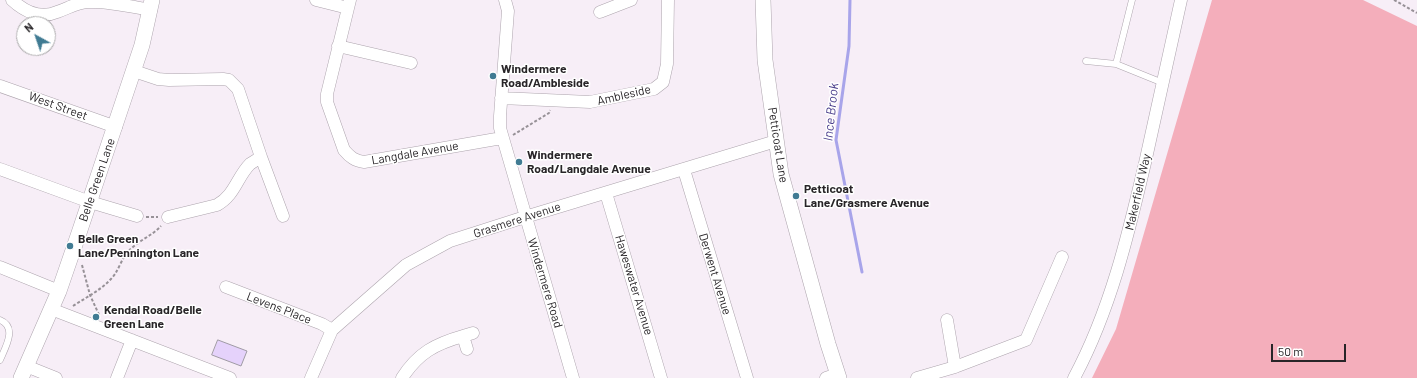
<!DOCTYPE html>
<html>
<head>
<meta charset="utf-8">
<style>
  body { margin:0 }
  #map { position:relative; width:1417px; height:378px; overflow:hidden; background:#f7eef7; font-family:Barlow,sans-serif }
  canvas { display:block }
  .north { position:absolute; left:16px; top:16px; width:40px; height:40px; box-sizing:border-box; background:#fff; border:1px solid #a9a8a9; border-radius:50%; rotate:320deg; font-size:11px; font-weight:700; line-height:16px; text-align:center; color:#282528 }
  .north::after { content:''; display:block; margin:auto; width:14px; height:18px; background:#407b93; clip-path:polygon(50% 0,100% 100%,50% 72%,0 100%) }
  .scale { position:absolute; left:1271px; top:344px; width:75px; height:18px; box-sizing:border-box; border:2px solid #282528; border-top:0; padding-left:5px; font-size:12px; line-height:14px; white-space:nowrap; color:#282528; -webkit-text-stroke:3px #fff; paint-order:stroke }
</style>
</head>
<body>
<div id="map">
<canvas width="1417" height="378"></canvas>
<div class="north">N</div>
<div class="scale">50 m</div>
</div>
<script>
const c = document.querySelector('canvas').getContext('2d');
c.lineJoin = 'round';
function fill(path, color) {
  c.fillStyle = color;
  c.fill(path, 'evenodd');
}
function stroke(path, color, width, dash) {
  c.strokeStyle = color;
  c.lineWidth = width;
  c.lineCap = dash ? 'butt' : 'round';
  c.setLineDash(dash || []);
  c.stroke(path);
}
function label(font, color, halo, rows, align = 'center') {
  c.font = font + ' Barlow,sans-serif';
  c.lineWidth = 3;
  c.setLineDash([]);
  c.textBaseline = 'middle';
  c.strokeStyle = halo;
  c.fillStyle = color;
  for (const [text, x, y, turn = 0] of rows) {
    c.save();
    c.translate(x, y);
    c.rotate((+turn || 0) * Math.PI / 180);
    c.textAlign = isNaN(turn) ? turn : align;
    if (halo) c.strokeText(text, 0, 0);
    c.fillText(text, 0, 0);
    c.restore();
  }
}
fill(new Path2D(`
  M1212,0H1363L1417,26V378H1092L1116,329Z`), '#f4aebb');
stroke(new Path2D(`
  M850,0L849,46L836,140L862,272`), '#a8a4ea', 3);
const building = new Path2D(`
  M218,340L247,351L241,366L212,355Z`);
fill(building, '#e5d2fb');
stroke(building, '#9f9aa4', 1);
const service = new Path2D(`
  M1086,61L1116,64L1163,83
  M1116,64L1132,0
  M0,320C18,327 5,348 0,360`);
const minor = new Path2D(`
  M12,0C25,12 41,19 57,12C69,8 77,2 90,2C108,1 133,7 151,10
  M316,0L348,8
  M350,0L327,94V102L344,150C350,157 355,161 364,162L502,138
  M505,0L508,11L500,116V128L573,378
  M600,12L631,0
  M338,46L411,63
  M134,71L158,79L169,80L223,79L229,80L238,89L261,157C258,159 253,162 250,164C237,177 235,195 217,205L168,217
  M0,86L116,127
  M501,98L590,102L654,89L663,82L667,64L668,0
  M261,157L283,216
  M0,169L90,202L137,216
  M684,170L747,378
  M606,193L661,378
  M0,267L59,291
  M226,287L322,324L332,330
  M51,309L230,378
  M947,320L955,367
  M467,349L463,336L473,333
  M26,366L56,378
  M117,378L132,340
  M311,378L332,330L406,265L450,241L525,217L776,141
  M402,378C418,353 435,344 463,336
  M826,378L838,374
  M917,378L955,367L1026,340L1062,257
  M1074,378C1110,311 1128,236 1145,163C1157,108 1169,54 1181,0`);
const tertiary = new Path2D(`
  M763,0L765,60L781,174L828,344L839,378
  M21,378L59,291L80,230L142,45L152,0`);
stroke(service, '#ada4ad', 7);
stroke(minor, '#ada4ad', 13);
stroke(tertiary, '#ada4ad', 16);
stroke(new Path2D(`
  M1394,0L1417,13
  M513,135L549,113L550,110
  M146,217H158
  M82,265L90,295L100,317
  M73,306C88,296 104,289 115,274C119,268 122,259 127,253C137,241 152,236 161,226`), '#979197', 2, [3, 2]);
stroke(service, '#fff', 6);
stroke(minor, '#fff', 12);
stroke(tertiary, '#fff', 15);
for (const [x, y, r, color] of [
  [493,76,4,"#407b93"],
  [519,162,4,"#407b93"],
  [796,196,4,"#407b93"],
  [70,246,4,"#407b93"],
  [96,317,4,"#407b93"]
]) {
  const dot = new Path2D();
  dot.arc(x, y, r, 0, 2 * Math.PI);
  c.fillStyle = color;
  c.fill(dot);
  stroke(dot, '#fff', 1.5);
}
label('bold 12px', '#282528', '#fff', [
  ["Windermere",501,69],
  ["Road/Ambleside",501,83],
  ["Windermere",527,155],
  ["Road/Langdale Avenue",527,169],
  ["Petticoat",804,189],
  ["Lane/Grasmere Avenue",804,203],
  ["Belle Green",78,239],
  ["Lane/Pennington Lane",78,253],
  ["Kendal Road/Belle",104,310],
  ["Green Lane",104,324]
], 'left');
label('12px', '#282528', '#fff', [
  ["Ambleside",624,95,-13],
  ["West Street",58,106,20],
  ["Petticoat Lane",778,145,81],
  ["Langdale Avenue",415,153,-10],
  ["Belle Green Lane",97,180,-71],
  ["Makerfield Way",1138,192,-77],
  ["Grasmere Avenue",517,220,-18],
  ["Derwent Avenue",715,274,73],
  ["Windermere Road",545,283,73],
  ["Haweswater Avenue",634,285,73],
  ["Levens Place",279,308,21]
]);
label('italic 13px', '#453888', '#fff', [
  ["Ince Brook",831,112,-84]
]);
</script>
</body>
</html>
